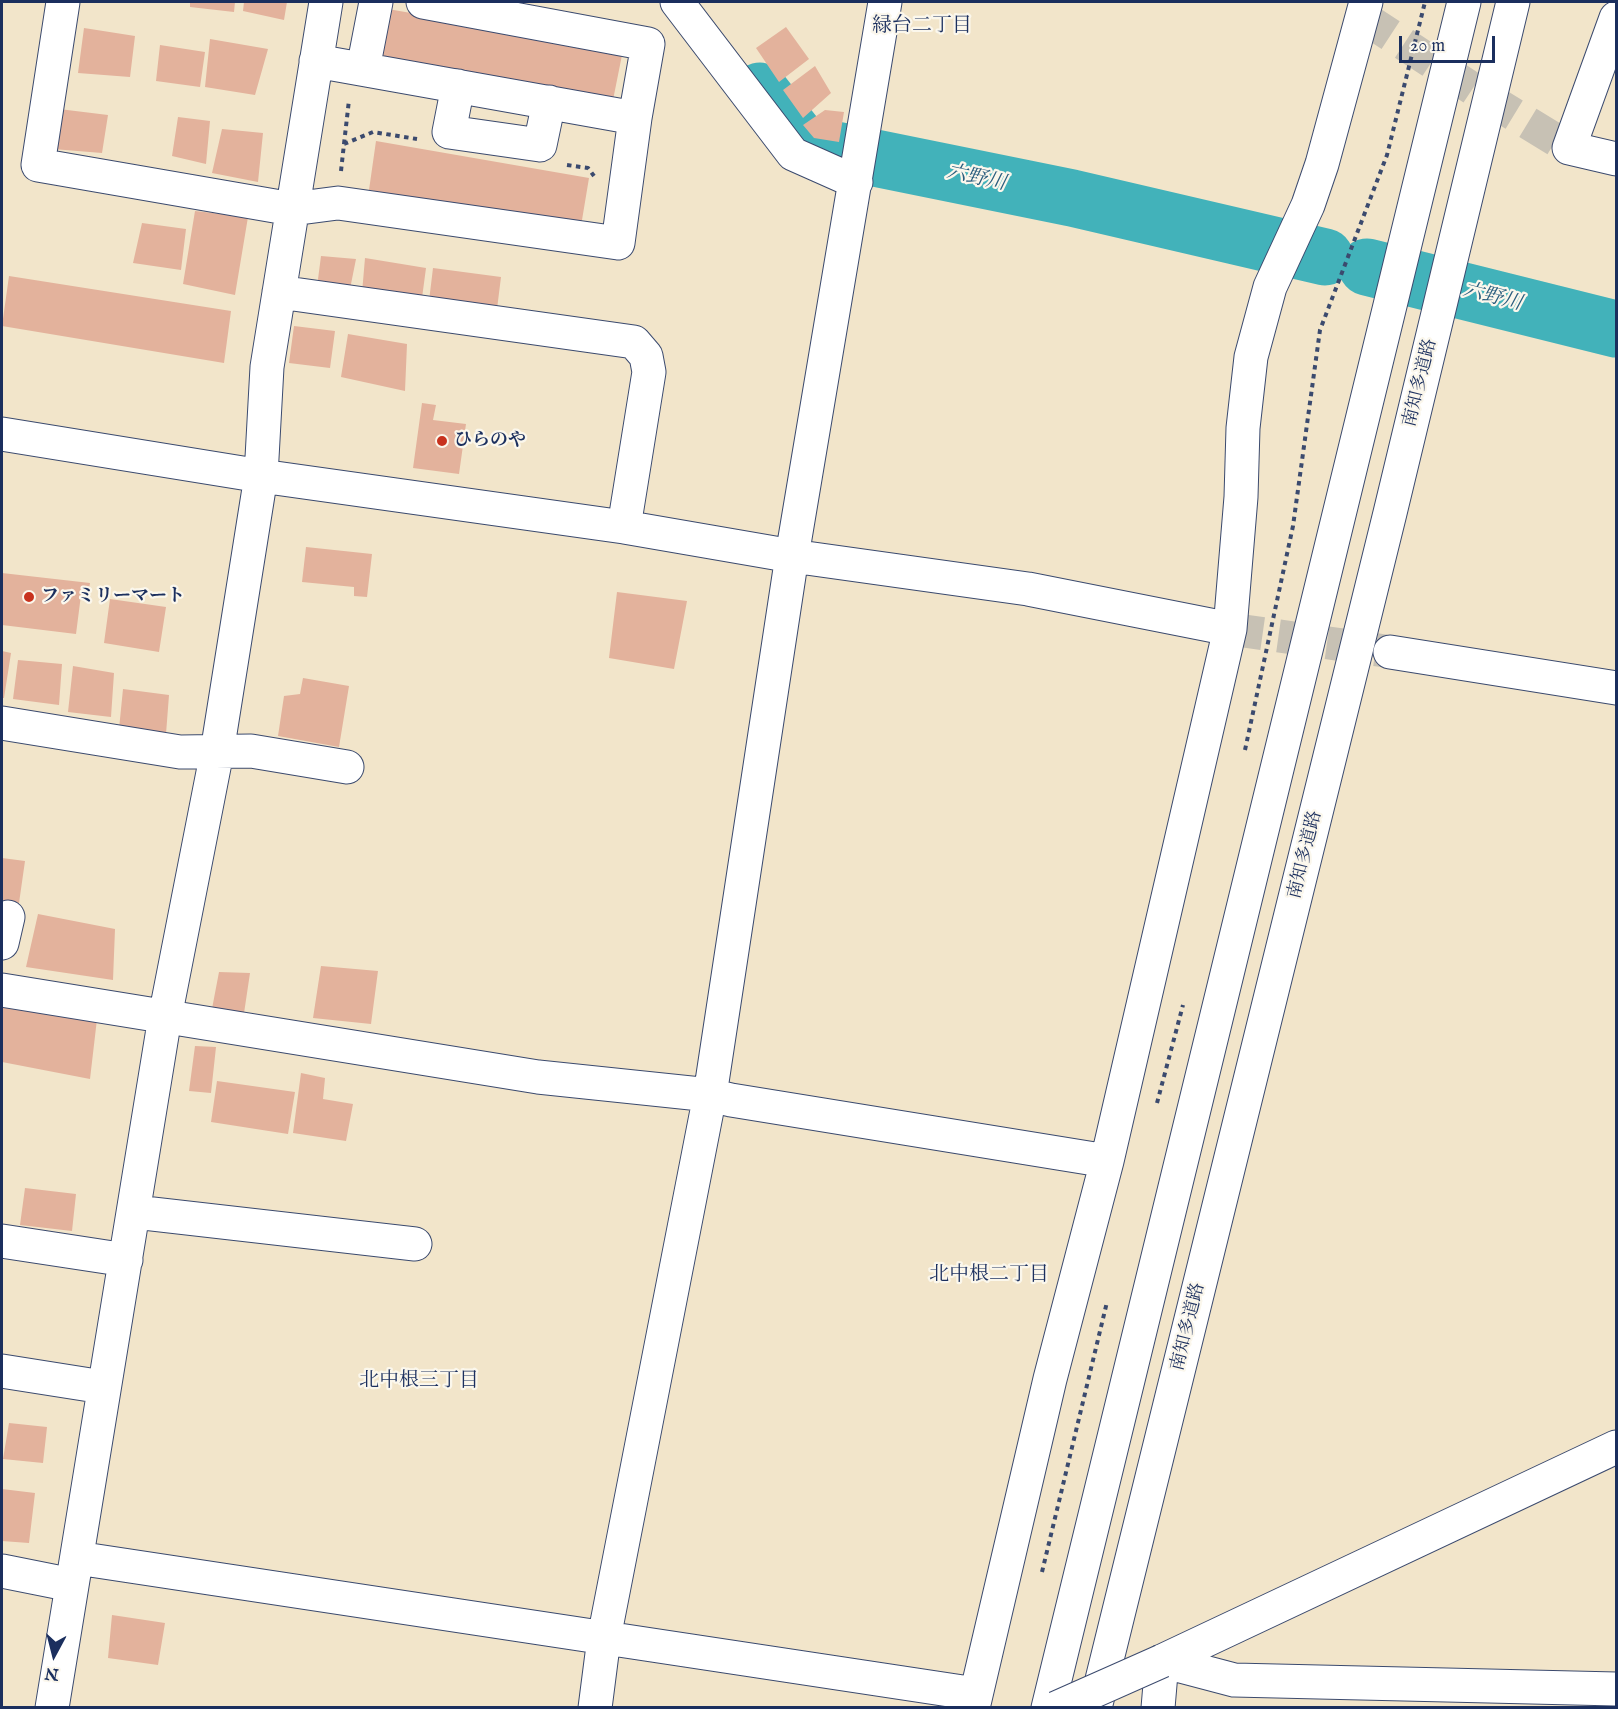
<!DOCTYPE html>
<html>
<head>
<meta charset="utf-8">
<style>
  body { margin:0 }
  #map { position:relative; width:1618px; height:1709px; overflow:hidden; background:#f2e5ca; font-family:"IM FELL English",serif }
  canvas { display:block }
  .frame { position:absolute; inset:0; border:3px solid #1b2f5e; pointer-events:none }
  .north { position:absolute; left:24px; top:1625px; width:60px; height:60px; -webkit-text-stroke:4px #fbf7ec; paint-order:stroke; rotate:187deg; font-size:16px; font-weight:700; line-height:24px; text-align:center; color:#1b2f5e }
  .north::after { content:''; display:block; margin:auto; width:21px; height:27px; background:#1b2f5e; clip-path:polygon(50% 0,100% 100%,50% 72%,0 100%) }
  .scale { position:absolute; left:1399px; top:36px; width:96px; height:27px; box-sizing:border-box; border:3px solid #1b2f5e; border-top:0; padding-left:8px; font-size:18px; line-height:21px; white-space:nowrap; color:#1b2f5e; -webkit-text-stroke:4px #fbf7ec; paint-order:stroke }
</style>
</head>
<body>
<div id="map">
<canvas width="1618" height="1709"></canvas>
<div class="frame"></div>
<div class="north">N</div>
<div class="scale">20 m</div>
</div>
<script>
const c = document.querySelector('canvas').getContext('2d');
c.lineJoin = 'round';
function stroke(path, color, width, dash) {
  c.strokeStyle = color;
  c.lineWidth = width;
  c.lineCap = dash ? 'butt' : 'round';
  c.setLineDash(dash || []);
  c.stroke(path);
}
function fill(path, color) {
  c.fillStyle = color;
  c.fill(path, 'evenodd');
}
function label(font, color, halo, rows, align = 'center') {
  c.font = font + ' "IM FELL English","Noto Serif JP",serif';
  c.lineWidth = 4.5;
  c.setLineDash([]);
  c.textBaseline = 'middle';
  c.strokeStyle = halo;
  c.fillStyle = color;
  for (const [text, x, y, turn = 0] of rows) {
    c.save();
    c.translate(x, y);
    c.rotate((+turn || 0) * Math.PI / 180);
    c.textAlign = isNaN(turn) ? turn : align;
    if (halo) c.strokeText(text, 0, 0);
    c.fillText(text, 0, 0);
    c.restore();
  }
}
stroke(new Path2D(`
  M760,91L801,143L1072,198L1325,257
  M1367,267L1616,329`), '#42b2ba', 57);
fill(new Path2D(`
  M190,2H235L234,12L190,7Z
  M244,2H287L284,20L243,11Z
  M388,9L623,50L613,100L378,56Z
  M786,27L809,59L779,82L756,48Z
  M84,28L135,36L130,77L78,73Z
  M210,39L268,49L255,95L205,87Z
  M160,45L205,52L200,87L156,81Z
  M815,66L831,93L803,118L783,90Z
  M59,109L108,115L102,153L53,149Z
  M825,110L844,112L839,142L814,138L803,125Z
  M178,117L210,121L206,164L172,156Z
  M222,129L263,133L258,182L212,173Z
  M376,141L589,178L581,226L369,190Z
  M195,211L248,217L235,295L183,284Z
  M142,223L186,229L181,270L133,263Z
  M321,256L356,259L350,289L317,287Z
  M365,258L426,268L422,298L362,293Z
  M433,268L501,277L497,309L429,301Z
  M9,276L231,311L224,363L2,326Z
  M294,326L335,331L330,368L289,363Z
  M348,334L407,344L405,391L341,377Z
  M422,403L436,405L433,420L466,424L459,474L413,468Z
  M306,547L372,554L367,597L354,596V587L302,582Z
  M2,573L90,583L88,595H81L76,634L2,625Z
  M617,592L687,601L674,669L609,658Z
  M110,599L166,607L159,652L104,643Z
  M2,651L11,653L4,698H2Z
  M18,660L62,664L59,705L13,699Z
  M73,666L114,673L111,717L68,712Z
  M303,678L349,686L339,747L278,736L284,696L300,694Z
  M123,689L169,695L166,734L119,729Z
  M2,858L25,861L19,903L2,900Z
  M38,914L115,929L113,980L26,967Z
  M321,966L378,971L371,1024L313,1018Z
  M219,972L250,973L243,1020L211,1014Z
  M2,1004L97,1019L90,1079L2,1062Z
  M195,1046L216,1047L211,1093L189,1091Z
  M301,1073L325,1078L323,1099L353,1104L346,1141L293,1133Z
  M217,1081L295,1092L288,1134L211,1122Z
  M25,1188L76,1194L72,1231L20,1225Z
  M9,1423L47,1427L43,1463L3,1459Z
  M2,1489L35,1493L29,1543L2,1541Z
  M112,1615L165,1623L158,1665L108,1658Z`), '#e3b29c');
stroke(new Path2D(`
  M1363,17L1482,95L1569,148
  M1230,629L1385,651`), '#c7c1b4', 33, [33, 16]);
const minor = new Path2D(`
  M63,2L38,165L292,209L338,203L618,243L635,118L316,61
  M423,2L648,44L635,118
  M677,2L793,154L856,182
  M1616,18L1569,148L1616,159
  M363,69L376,2
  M458,86L449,132L540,145L549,102
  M279,292L634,342L646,356L649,372L624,527
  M2,434L261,476L624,527L792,556L1028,589L1230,629
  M1390,652L1616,688
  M2,723L180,752L251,751L347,767
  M2,943L8,917
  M2,990L538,1077L710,1095L731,1100L1107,1161
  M135,1212L415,1244
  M2,1241L126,1260
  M2,1371L103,1387
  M77,1558L976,1694
  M2,1571L72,1585
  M1162,1661L1616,1447
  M1162,1661L1234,1680L1616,1689
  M52,1708L165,1017L217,752L261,476L267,367L326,2
  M595,1708L604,1638L710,1095L792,556L885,2
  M973,1708L1050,1379L1107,1161L1230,629L1241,497L1243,428L1251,357L1270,287L1308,205L1322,164L1366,2
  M1158,1708L1162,1661`);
const highway = new Path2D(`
  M1048,1708L1464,2
  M1095,1708L1390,513L1513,2`);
stroke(minor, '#3b4a6e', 35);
stroke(highway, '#3b4a6e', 35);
stroke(new Path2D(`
  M344,144L349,100
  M567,165L588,168L594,176
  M341,171L344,144L373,132L417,139
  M1245,750L1293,526L1320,330L1387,155L1425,2
  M1157,1103L1183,1005
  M1042,1572L1107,1302`), '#3b4a6e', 4, [4.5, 4.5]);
stroke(minor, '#fff', 33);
stroke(highway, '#fff', 33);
const minorBridge = new Path2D(`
  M1056,1708L1162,1661`);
stroke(minorBridge, '#3b4a6e', 35, []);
stroke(minorBridge, '#fff', 33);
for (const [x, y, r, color] of [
  [442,441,6,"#c8321e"],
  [29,597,6,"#c8321e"]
]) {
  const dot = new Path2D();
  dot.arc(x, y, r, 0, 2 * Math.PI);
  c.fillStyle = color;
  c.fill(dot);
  stroke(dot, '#fbf7ec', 2);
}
label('18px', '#1b2f5e', '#fbf7ec', [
  ["南知多道路",1421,383,-76],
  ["南知多道路",1306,855,-76],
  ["南知多道路",1189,1327,-76]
]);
label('bold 18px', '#1b2f5e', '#fbf7ec', [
  ["ひらのや",454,441],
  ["ファミリーマート",41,597]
], 'left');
label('20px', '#1b2f5e', '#fbf7ec', [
  ["緑台二丁目",922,27],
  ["北中根二丁目",989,1276],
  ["北中根三丁目",419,1382]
]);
label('italic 20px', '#295d7e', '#fbf7ec', [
  ["六野川",976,179,12],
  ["六野川",1492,298,14]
]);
</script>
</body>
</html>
